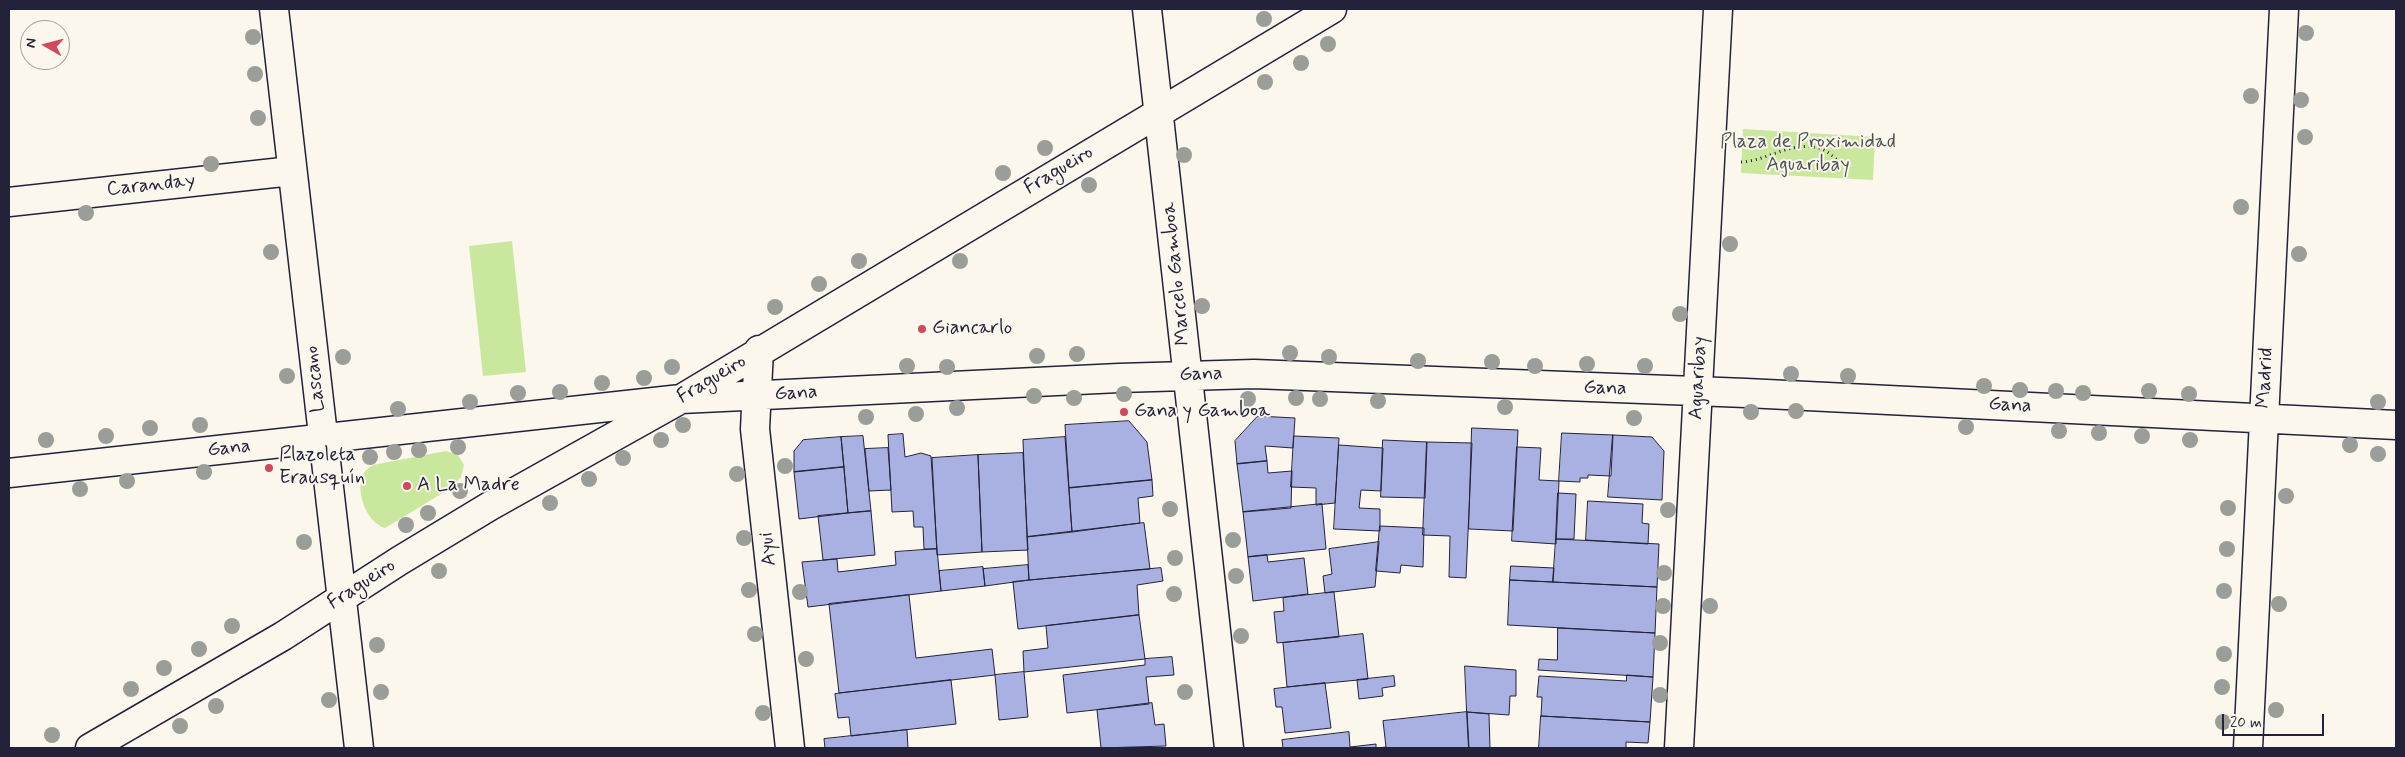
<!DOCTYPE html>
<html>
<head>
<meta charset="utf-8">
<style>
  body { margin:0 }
  #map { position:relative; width:2405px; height:757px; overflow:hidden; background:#fbf7ec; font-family:Mynerve,sans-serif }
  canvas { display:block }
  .frame { position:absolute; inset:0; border:10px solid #22223b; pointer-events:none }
  .north { position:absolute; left:20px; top:20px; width:50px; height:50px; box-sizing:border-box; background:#fbf7ec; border:1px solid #a4a2a5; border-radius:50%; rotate:278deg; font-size:14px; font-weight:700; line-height:20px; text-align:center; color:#22223b }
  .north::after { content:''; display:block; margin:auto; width:18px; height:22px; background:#d1495b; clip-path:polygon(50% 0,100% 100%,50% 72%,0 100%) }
  .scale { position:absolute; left:2222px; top:714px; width:102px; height:22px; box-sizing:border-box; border:2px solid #22223b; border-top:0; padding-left:6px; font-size:15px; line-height:18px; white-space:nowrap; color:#22223b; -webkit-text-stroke:4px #fbf7ec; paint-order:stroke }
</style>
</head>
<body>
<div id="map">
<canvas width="2405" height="757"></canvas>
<div class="frame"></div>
<div class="north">N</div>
<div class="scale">20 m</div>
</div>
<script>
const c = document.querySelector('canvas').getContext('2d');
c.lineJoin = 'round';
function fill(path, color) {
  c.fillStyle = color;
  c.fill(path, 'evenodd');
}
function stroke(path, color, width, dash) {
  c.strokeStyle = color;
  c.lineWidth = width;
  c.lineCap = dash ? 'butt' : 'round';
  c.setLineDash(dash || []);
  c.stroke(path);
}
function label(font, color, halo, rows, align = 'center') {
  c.font = font + ' Mynerve,sans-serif';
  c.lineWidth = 4;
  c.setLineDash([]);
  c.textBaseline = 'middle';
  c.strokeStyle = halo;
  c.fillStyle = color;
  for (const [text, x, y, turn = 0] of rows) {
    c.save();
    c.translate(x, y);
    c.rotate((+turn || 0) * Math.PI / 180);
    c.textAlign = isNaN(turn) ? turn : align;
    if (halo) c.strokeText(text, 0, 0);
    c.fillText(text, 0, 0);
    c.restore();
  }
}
fill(new Path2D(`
  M1743,129L1875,137L1873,180L1741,173Z
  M512,241L526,372L483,376L469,246Z
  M446,451L458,455L464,465L461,477L451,488L385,528C367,523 356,493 362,477C364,471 368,468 373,465Z`), '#cae79e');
const building = new Path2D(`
  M1258,416L1295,418L1293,448L1265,446L1267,461L1237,464L1235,441Z
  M1129,421L1147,442L1152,480L1069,488L1065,425Z
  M1472,428L1518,430L1513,531L1469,529Z
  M1562,433L1613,435L1611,476L1588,475V478H1580V482L1559,481Z
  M903,434L905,457L921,453L931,456L937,549H924L923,527H914L913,511L892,512L888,435Z
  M1613,435L1652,437L1664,451L1662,500L1608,497Z
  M863,436L871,511L848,513L841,437Z
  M1294,436L1339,438L1335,503L1316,505V488L1291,487Z
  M841,437L844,467L794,472V451L803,440Z
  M1065,437L1072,532L1027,537L1023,440Z
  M1383,440L1427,442L1425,498L1381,497Z
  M1427,442L1472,443L1466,578L1449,577L1450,536L1423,535Z
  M1339,445L1383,448L1381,491L1361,490L1359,508L1380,509V531L1334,529Z
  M1517,447L1541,448L1539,480L1559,481L1556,544L1512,541Z
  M888,448L891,490L869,491L865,449Z
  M1023,453L1028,550L982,552L978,455Z
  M978,455L982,552L937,555L932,458Z
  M1267,461L1268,473L1292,471L1291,508L1243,512L1237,464Z
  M844,467L848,513L799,519L794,472Z
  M1152,480L1153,496L1138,498L1140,523L1072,532L1069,488Z
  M1558,493L1576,494L1574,539H1556Z
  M1588,501L1643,504L1642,523L1649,524L1648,544L1586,540Z
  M1322,504L1326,549L1248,557L1243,512Z
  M871,511L875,555L823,560L818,516Z
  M1144,523L1150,569L1029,580L1027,537Z
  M1380,526L1424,528L1423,567L1401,565L1400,573L1376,571Z
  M1556,539L1659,544L1657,587L1553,582Z
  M1379,542L1375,587L1325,593L1323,576L1332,574L1329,549Z
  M937,549L941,591L808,607L802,562L837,559L838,572L896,565L895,552Z
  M1267,555L1268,562L1304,558L1308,594L1253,601L1248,557Z
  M1028,565L1029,580L985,586L983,569Z
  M1511,566L1554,568L1553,582L1510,580Z
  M983,567L985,586L941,591L939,571Z
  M1161,568L1163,581L1137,585L1139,615L1018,629L1013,582Z
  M1510,580L1657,587L1655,633L1508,625Z
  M1334,592L1339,637L1277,643L1274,612L1284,611L1283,598Z
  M909,595L916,658L992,649L995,675L839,693L829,604Z
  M1139,615L1145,659L1024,672L1023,651L1048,648L1046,626Z
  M1558,628L1655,633L1653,677L1538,670L1539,659L1557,660Z
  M1363,634L1368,679L1287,687L1283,643Z
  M1172,657L1174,675L1146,677L1149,704L1067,713L1063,675L1145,665V659Z
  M1465,666L1516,670V696H1510L1509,715L1467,712Z
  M1024,672L1028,717L999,720L995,675Z
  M1627,675L1653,677L1650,722L1541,716L1542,697H1537L1539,676L1626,681Z
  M1394,676L1395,686L1382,688L1383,696L1359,699L1357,680Z
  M951,680L956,724L851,736L849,717L838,718L835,694Z
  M1325,683L1331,728L1285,733L1282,707H1276L1274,689Z
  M1152,703L1155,725L1164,724L1166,746L1101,748L1097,710Z
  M1467,712L1489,714L1490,748H1469Z
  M1467,712L1469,748H1376L1386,747L1383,721Z
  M1541,716L1650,722L1648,743L1626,742V748H1539Z
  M907,730L908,748H825L824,739Z
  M1349,732L1350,747L1376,744V748H1283L1282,740Z`);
fill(building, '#a9b1e2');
stroke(building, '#22223b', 1);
const minor = new Path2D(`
  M274,9L359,748
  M1147,9L1229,748
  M9,202L292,171
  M759,350L755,429L790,748
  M9,473L681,399L1119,378L1254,374L1746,393L2396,425
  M90,748L283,636L399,561L490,506L681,399L1332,9
  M1679,748L1718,9
  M2248,748L2284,9`);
stroke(minor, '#22223b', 31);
stroke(new Path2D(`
  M1741,162C1767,161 1790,141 1818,148C1830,150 1836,162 1848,167`), '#22223b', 3, [1, 4]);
stroke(minor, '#fbf7ec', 28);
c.fillStyle = '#9b9d98';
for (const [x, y] of [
  [1264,19],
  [2306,33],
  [253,37],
  [1328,44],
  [1301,63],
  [255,74],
  [1265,82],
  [2251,96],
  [2301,100],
  [258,118],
  [2305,137],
  [1045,148],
  [1184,155],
  [211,164],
  [1003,173],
  [1089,185],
  [2241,207],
  [86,213],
  [1730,244],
  [271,252],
  [2299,254],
  [859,261],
  [960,261],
  [819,284],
  [1202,306],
  [775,307],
  [1680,314],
  [1290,353],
  [1077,354],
  [1037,356],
  [343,357],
  [1329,357],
  [1418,361],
  [1492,362],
  [1587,364],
  [907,366],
  [1535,366],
  [1645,366],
  [672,367],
  [947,367],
  [1791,374],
  [287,376],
  [1848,376],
  [644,378],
  [602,383],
  [1984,386],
  [2020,390],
  [2056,391],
  [2149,391],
  [560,392],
  [518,393],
  [2083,393],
  [1124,394],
  [2189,394],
  [1034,396],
  [1074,398],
  [1296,398],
  [1248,399],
  [1320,399],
  [1378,401],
  [470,402],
  [2378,402],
  [1505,407],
  [957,408],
  [398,409],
  [1796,411],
  [1751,412],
  [916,414],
  [866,417],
  [1634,418],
  [200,425],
  [683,425],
  [1966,427],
  [150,428],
  [2059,431],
  [2099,433],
  [106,436],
  [2142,436],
  [46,440],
  [661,440],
  [2190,440],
  [2350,445],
  [458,447],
  [419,450],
  [394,452],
  [2378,454],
  [370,457],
  [623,458],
  [785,466],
  [204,472],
  [737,474],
  [589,479],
  [127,481],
  [80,489],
  [460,491],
  [2286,496],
  [550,503],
  [2228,508],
  [1170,509],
  [1668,510],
  [428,513],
  [406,525],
  [744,538],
  [1233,540],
  [304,542],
  [2227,549],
  [1175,558],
  [439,571],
  [1664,573],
  [1236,576],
  [749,590],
  [2224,591],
  [800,592],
  [1174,594],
  [2279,604],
  [1663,606],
  [1710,606],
  [232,626],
  [755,634],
  [1241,636],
  [1660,643],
  [377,645],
  [199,649],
  [2224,654],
  [806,659],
  [164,668],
  [2222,687],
  [131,689],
  [381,692],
  [1185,692],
  [1660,695],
  [329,700],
  [216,706],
  [2276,710],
  [763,713],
  [2223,722],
  [180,726],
  [52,735]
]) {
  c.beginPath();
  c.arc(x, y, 8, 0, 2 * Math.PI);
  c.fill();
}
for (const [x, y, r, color] of [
  [922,329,5,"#d1495b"],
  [1124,412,5,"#d1495b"],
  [269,468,5,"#d1495b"],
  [407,486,5,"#d1495b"]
]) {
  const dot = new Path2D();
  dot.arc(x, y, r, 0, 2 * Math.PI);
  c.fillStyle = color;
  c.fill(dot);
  stroke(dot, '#fbf7ec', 2);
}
label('20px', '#4c5354', '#fbf7ec', [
  ["Plaza de Proximidad",1808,143],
  ["Aguaribay",1808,166]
]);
label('20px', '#22223b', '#fbf7ec', [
  ["Fragueiro",1059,171,-31],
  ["Caranday",151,186,-6],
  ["Marcelo Gamboa",1177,274,-96],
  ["Gana",1201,375,-2],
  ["Aguaribay",1699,378,-87],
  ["Madrid",2266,378,-87],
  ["Lascano",316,379,-96],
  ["Fragueiro",712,380,-31],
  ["Gana",1605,389,2],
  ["Gana",796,394,-3],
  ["Gana",2010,406,3],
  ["Gana",229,449,-6],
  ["Ayui",769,549,-96],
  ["Fragueiro",362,585,-33]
]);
label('20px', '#22223b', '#fbf7ec', [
  ["Giancarlo",932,329],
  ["Gana y Gamboa",1134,412],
  ["Plazoleta",279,456],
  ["Erausquín",279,479],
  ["A La Madre",417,486]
], 'left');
</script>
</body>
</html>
